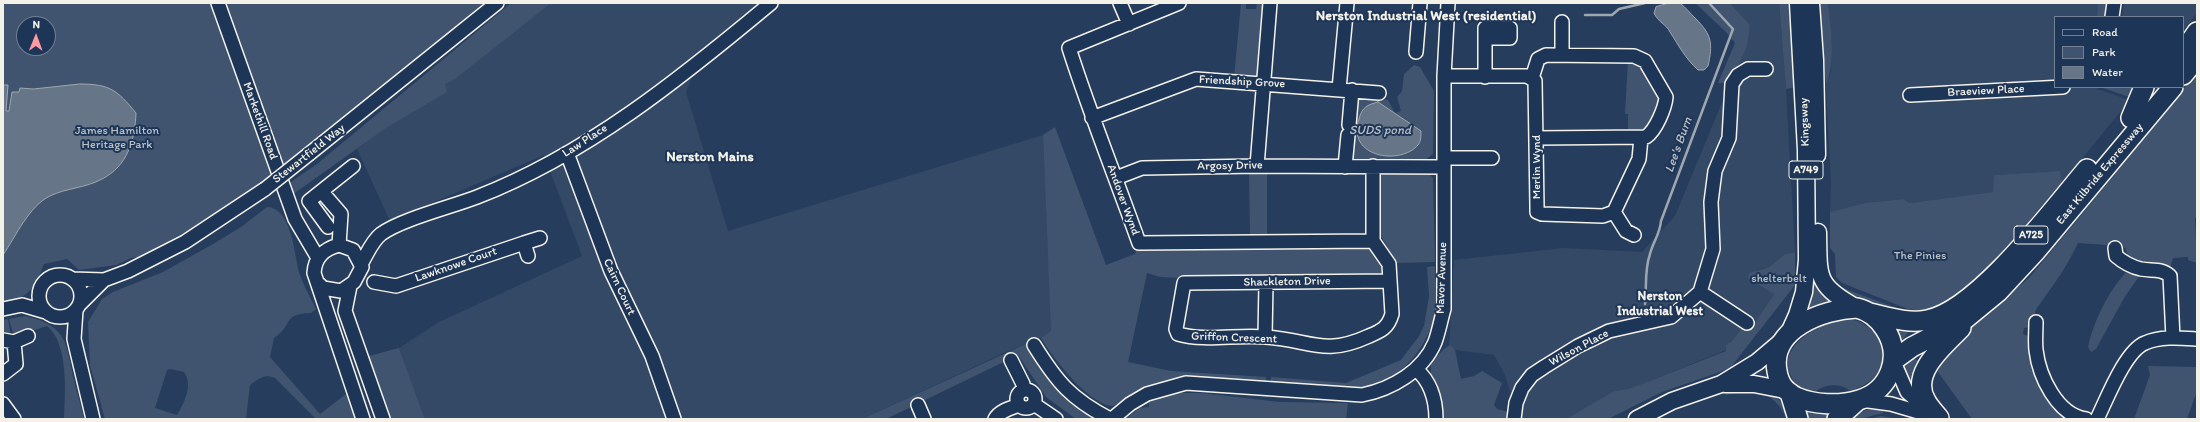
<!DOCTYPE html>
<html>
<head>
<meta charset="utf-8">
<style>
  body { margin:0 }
  #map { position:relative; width:2200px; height:422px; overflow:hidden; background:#263d5d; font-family:Itim,sans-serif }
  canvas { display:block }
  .frame { position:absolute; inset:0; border:4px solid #f4f1e8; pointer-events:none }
  .legend { position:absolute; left:2054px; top:16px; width:130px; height:72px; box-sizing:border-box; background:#1d3557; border:1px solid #738091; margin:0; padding:5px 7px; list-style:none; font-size:12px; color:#f4f1e8 }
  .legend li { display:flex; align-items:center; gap:8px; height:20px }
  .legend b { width:20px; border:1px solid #738091 }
  .north { position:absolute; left:16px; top:16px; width:40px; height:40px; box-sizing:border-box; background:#1d3557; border:1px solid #738091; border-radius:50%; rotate:1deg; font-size:11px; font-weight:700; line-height:16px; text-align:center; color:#f4f1e8 }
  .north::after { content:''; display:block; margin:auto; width:14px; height:18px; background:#ff9aa2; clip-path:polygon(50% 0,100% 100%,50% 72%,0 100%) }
</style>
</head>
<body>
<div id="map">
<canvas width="2200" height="422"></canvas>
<div class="frame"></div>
<ul class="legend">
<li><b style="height:5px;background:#1d3557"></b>Road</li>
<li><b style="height:11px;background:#40546f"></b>Park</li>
<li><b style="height:11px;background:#677588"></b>Water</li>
</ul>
<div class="north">N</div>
</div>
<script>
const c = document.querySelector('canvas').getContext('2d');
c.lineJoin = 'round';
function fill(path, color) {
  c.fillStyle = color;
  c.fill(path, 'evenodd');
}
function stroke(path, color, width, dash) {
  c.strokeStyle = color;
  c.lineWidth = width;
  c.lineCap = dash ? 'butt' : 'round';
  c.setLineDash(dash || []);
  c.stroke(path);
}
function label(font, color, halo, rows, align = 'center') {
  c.font = font + ' Itim,sans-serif';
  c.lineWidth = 4;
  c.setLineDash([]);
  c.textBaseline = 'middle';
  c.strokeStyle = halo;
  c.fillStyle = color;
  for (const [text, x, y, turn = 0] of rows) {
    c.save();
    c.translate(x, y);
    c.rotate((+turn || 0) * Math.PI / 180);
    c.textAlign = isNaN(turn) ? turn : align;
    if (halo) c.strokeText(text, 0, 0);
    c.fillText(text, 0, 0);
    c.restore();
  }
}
fill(new Path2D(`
  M550,3H761L701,52L686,92L728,231L1043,135L1052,332L1041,338L1008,351L862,419H425L399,348L439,322L582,256L544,155L390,221L357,149Z
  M1730,3H1779L1786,89L1795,252L1785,254L1769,267L1756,270L1774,294L1755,324L1749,319L1731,342L1726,345V350L1647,382L1628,389L1614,391L1566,419H1519L1505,375L1494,355L1449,349L1454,260L1564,248L1642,252L1675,216L1730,83L1750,25Z
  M1828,3H2098L2097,17H2055V87H2100L2097,89L2130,100L2062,183L2060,171L1994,175V192L1909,203L1902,199L1864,203L1830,212L1831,183L1826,86L1831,72L1832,44Z
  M2124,3H2197V13L2183,31V17H2122Z`), '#334966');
fill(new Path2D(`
  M3,3H212L272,176L204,222L138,257L131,258L116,265L79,270L67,259L44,264C35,288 29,298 3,303ZM24,24H48V48H24Z
  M224,3H487L285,167Z
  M511,3H551L455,79L445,84L447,92L386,128L292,195L291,182L317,164Z
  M1241,3H1246V9H1256L1257,3L1263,4L1260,80L1234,78Z
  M1695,3H1730L1750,25L1747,46L1730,83H1718L1735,43L1726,32Z
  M1779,3H1790L1796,87L1786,89Z
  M1820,3H1828C1831,31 1836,59 1826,86Z
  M2098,3H2108L2106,17H2097Z
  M1628,59L1638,60L1661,101L1647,131L1628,133V114H1625Z
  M1414,65L1420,67L1434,91L1433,154L1425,160L1351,159L1354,97L1388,100L1395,113L1401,111L1397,97L1402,91L1404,74Z
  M2197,72V217L2195,218L2197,263L2188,260V257L2173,258L2170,269L2166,265L2128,260L2126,249L2112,240L2107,245L2078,243C2067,267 2052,287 2037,308C2033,312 2037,321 2032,325C2030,327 2026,328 2024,328L2023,334L2033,338L2034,359L2073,419H1972L1938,372L1936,363L1961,334L2029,278L2111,179Z
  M2100,87H2140L2132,98Z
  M1055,127L1106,265L1135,254L1137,249L1372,247L1384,263V275L1380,276L1180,278L1160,277L1147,273L1128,362L1171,371L1266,377V382L1183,378L1150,386L1113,406C1090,406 1052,357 1041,338L1051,331L1043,135Z
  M1267,171V237H1250L1249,172Z
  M2060,171L2062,183L2033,216L2002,258L1952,300L1935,307L1922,311L1908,309L1842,283L1836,277L1835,254L1830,248V212L1864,203L1903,199L1909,203L1993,192L1994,175Z
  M1383,173L1429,174L1433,178L1435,262L1396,263L1395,259L1380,235V175Z
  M267,207C293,208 294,257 300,275C304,287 311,298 316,309L311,313C281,314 294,325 274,338L270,357L320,414L346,394L351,393L360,419H316L275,378C264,373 259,379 250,385L246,419H105L90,365L88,322L102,299L113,292L163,272L213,244L241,227ZM170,369L184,372C193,385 185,402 177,415L155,408L167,370Z
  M1795,252V285L1731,367L1720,372L1662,392L1608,419H1566L1614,391L1628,389L1647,382L1726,351V345L1731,342L1749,319L1755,323L1774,294L1748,278L1749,273L1769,267L1785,254Z
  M1435,266C1435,280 1438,295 1436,309C1430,345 1401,381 1365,387C1339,392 1298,385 1271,383V377L1346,383L1401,360L1419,336L1424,326L1429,296L1427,267Z
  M2128,270L2140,275L2124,298L2096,349L2091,352L2088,347C2094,320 2109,290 2128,270Z
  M1812,276H1814L1816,287L1828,300L1827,303L1803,316Z
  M1836,285L1840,287L1905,311C1891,313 1846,296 1836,285Z
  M25,316C68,326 66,343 74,380C77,393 81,406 84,419H64C65,393 69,344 47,326L14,337L9,319Z
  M8,319L11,337L3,336V320Z
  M1847,319C1871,320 1891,346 1879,370C1873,382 1861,387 1850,391C1840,383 1826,384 1816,391C1805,390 1796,387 1791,376C1775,347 1822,320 1847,319Z
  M1892,324L1911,328L1902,341L1903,343L1901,344Z
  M1028,343L1038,362L1092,413L1096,419H1076L1046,397L1018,355L886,419H862Z
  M1450,345L1455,350L1461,379L1474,376L1482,371L1502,383L1494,405L1497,409L1509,412L1510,419H1440L1438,387L1431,376V362C1439,356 1442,349 1450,345Z
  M399,348L425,419H390L369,356Z
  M1912,357L1922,363L1917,378L1909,382L1904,370L1905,364Z
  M2196,358L2197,391L2187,419H2134L2150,375L2148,366L2196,367Z
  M1735,389C1763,392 1779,389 1791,419H1787C1774,391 1754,388 1726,395L1725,391Z
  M1177,393H1201L1280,402L1348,403L1346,419H1126L1139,408L1149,407V401Z
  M1803,408L1839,411L1830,419H1808Z
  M1884,409L1883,413L1860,419H1846L1866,410Z
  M1881,416L1900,419H1868Z`), '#40546f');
const water = new Path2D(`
  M1669,3H1680C1686,8 1690,13 1696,19C1712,35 1713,44 1708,66L1704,70H1698C1685,58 1679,46 1670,32C1666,24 1658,22 1654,13L1656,7Z
  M80,84C110,84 117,90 136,113C135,139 128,166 102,179C86,188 66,188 50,196C29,206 16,236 3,255V85H8L6,111H9L12,92H19L20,88L33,89Z
  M1378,102L1421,131C1421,136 1421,142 1418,145C1400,166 1346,157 1359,119C1362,107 1367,105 1378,102Z`);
fill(water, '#677588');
stroke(water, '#9fa7ae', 1);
stroke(new Path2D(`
  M1585,15H1612L1619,9L1645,3
  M1645,304C1647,287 1644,271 1650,254C1653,242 1660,234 1661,221L1733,29L1709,3`), '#9fa7ae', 2.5);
const minor = new Path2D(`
  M218,3L295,219L318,258
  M1120,3L1129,24
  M1179,3L1069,48C1090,114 1116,178 1139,243L1373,241
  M2112,17L2114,3
  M1562,22V55
  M1485,38H1510V28H1485V77
  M1416,52L1420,3
  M1444,76H1527L1535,81L1537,207V212L1542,214L1603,216L1614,212L1639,159L1641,138
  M1532,78L1538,59L1546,55L1634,56L1645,61L1666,97C1665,108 1656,130 1646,137L1537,138
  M1339,89L1347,3
  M1910,95L2063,87
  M1092,118L1196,79L1379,93
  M1349,125L1352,90
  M567,153L611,271L652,356L674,419
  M309,154L497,3
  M1444,158H1492
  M1257,166L1270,3
  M1373,166V241L1389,264L1392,314C1388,328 1381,331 1369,336C1323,357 1311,340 1266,337C1237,334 1206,342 1178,334L1176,329L1184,283L1390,281
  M1345,167L1348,135
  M1116,178L1142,168L1257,166L1444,167
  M322,192L341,214L339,245
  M1614,212L1626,231L1634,235
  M328,227L309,201L353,166
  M524,243L540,238
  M2115,248L2116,256C2123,262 2132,267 2141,269C2152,271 2161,268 2170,276L2173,338
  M361,264C367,254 372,241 381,234C402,219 451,207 477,197C586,155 681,78 771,3
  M39 296a21 21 0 1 1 42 0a21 21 0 1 1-42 0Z
  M72,279L104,280L128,271L185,242L265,189
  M374,282L396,286L524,243L528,256
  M319,284L323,288L341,291L354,282L362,267L353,250L339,245C324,249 315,257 314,273L363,419
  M350,286L345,311L383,419
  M1700,292L1747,323
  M79,305L104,280
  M3,309L22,305L46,312
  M76,310L74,339L93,419
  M2036,322C2036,331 2035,341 2036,350C2039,376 2057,415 2086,419
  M1265,337L1266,283
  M3,340L14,342L28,336
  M1034,345C1057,382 1071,399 1110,419
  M1011,360L1023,384L1024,390
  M1894,362L1907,392L1929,411
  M1416,369C1431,382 1436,400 1436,419
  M3,374L16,364L14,342
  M1017 399a9 9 0 1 1 18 0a9 9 0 1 1-18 0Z
  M1861,400L1891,404L1939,418
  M3,404L14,419
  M1034,404L1056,419
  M918,405L924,419
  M995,419C999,411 1011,408 1019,405
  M1112,419L1130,404L1147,394L1186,383L1362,395C1392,389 1423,371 1435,342C1439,331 1441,319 1444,309V76L1448,3
  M1514,419L1516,403L1522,388L1532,375L1544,367L1578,346L1609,331L1671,317L1700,292L1713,249L1711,202L1715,171L1729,138L1732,84L1738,75L1748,69H1766
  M2097,419C2107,399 2125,351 2145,343C2161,336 2181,338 2197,339`);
const major = new Path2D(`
  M1811,3L1815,60L1817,155
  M1818,232C1819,277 1815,285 1857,308
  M1788,335L1797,315L1804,292L1807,260L1806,150L1798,3
  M1725,384H1754L1785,390
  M1637,419L1672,401L1721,384L1757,362L1783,340`);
const highway = new Path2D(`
  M2183,52L2197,32
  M2183,75L2197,58
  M2131,118L2144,87
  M1857,308C1870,311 1878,318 1885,329C1903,356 1890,391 1859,400C1840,406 1814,405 1796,397C1785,391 1779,384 1777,371C1769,329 1823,309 1857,308Z
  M1870,313C1888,317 1909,324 1927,320C1977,311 2053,209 2087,169
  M1894,360L1912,347L1964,320L1998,292L2036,251L2173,87
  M1790,393L1798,419
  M1939,418C1935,413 1929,407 1926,401C1909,373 1944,346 1961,328
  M1837,419L1857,401`);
stroke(minor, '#f4f1e8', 16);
stroke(major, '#f4f1e8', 19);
stroke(highway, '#f4f1e8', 22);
stroke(minor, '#1d3557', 13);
stroke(major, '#1d3557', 16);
stroke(highway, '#1d3557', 19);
const minorBridge = new Path2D(`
  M265,189L309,154`);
stroke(minorBridge, '#f4f1e8', 16, []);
stroke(minorBridge, '#1d3557', 13);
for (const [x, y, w] of [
  [1806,170,34],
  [2031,235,34]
]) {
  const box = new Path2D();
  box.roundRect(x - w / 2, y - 9, w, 18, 3);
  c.fillStyle = '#1d3557';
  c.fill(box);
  stroke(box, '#f4f1e8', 1);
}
label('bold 11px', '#f4f1e8', null, [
  ["A749",1806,170],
  ["A725",2031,235]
]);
label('12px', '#f4f1e8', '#1d3557', [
  ["Friendship Grove",1242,82,3],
  ["Braeview Place",1986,91,-3],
  ["Markethill Road",260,121,70],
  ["Kingsway",1805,122,-92],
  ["Law Place",585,141,-33],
  ["Stewartfield Way",309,154,-38],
  ["Argosy Drive",1230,166,-1],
  ["Merlin Wynd",1537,167,-90],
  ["East Kilbride Expressway",2100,174,-50],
  ["Andover Wynd",1123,200,70],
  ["Lawknowe Court",456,265,-19],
  ["Mavor Avenue",1442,278,-88],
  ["Shackleton Drive",1287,282,-1],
  ["Cairn Court",619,287,65],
  ["Griffon Crescent",1234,338,2],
  ["Wilson Place",1579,348,-28]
]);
label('12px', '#bec2c4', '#1d3557', [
  ["James Hamilton",117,131],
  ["Heritage Park",117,145],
  ["The Pinies",1920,256],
  ["shelterbelt",1779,279]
]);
label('italic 13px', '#bcbfc2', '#1d3557', [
  ["SUDS pond",1380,131],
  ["Lee's Burn",1679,145,-70]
]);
label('bold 13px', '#f4f1e8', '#1d3557', [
  ["Nerston",1660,297],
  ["Industrial West",1660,312]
]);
label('bold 14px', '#f4f1e8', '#1d3557', [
  ["Nerston Industrial West (residential)",1426,16],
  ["Nerston Mains",710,157]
]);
</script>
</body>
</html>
